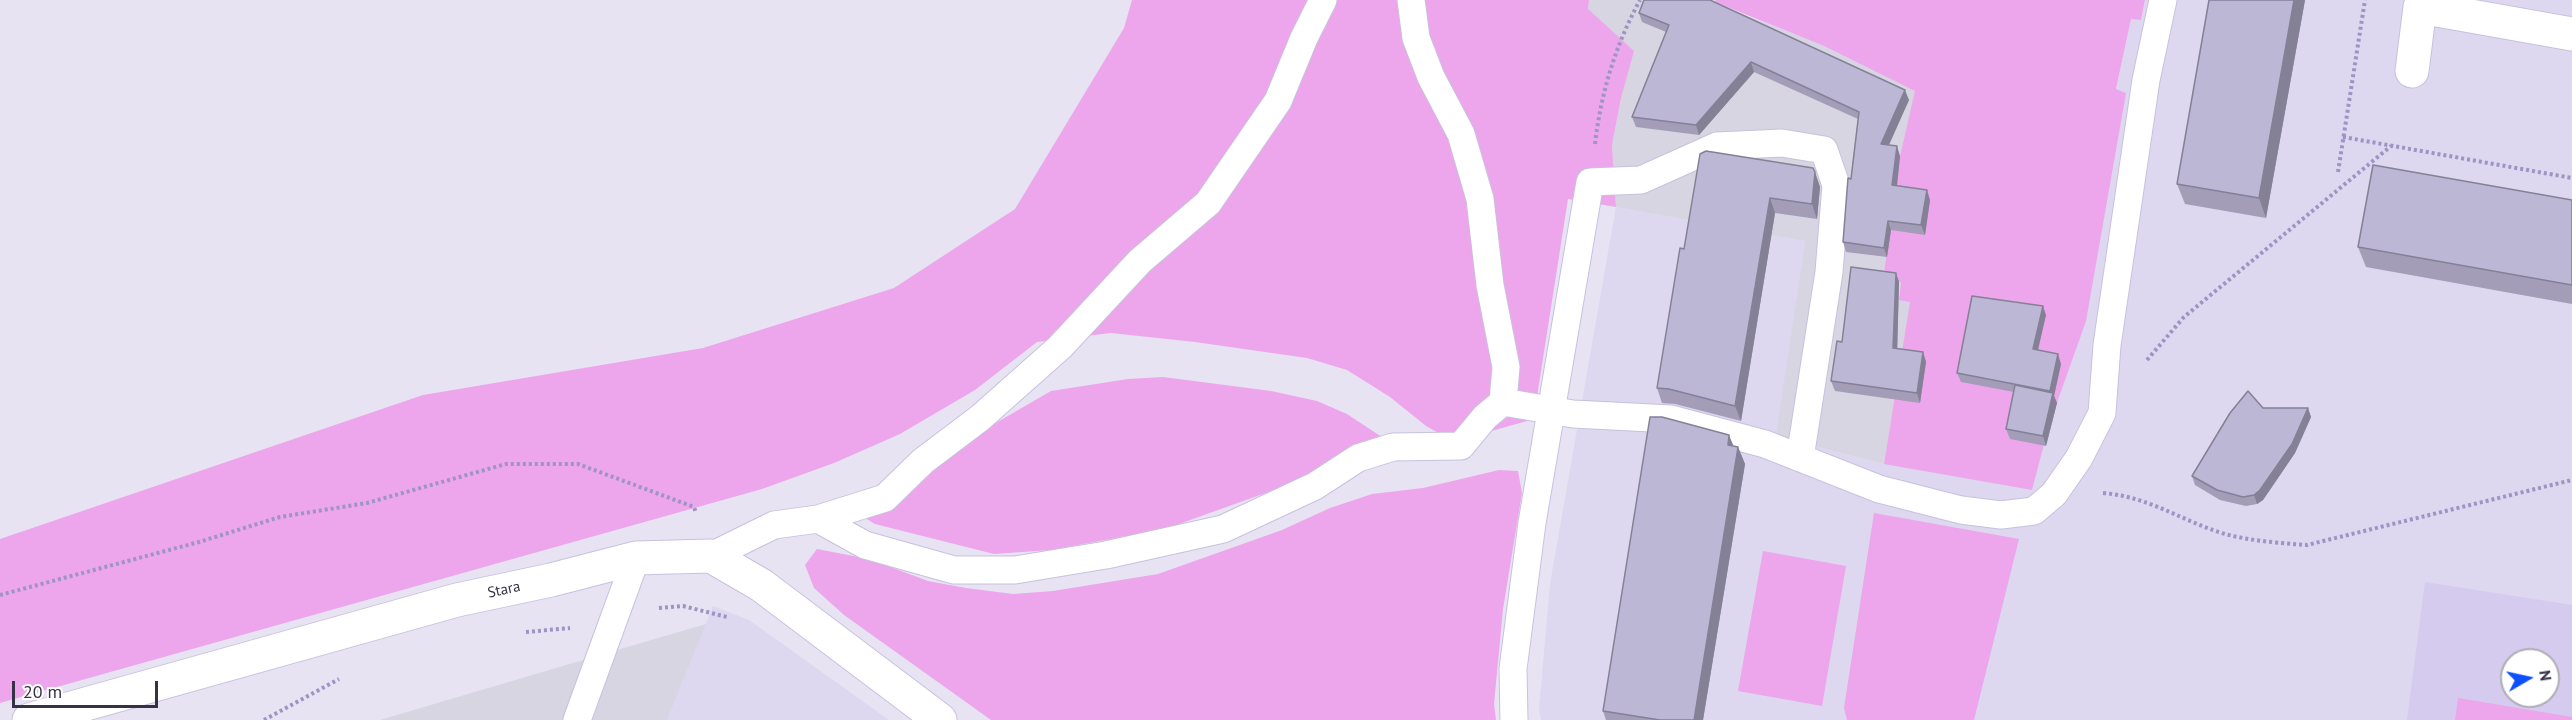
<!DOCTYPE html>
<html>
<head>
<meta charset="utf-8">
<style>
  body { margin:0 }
  #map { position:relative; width:2572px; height:720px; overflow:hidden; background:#e7e3f3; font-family:"PT Sans",sans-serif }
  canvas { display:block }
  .north { position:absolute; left:2500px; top:648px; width:60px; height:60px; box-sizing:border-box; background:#fff; border:2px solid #afadb5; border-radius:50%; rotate:81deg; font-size:16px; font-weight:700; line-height:24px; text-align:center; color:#363246 }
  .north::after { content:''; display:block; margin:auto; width:21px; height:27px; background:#0e50ff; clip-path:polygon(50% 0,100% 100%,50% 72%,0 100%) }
  .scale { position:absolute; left:12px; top:681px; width:146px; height:27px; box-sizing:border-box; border:3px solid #363246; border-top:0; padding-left:8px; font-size:18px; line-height:21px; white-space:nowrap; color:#363246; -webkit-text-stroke:4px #fff; paint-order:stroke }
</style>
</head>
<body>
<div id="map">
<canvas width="2572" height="720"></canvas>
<div class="north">N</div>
<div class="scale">20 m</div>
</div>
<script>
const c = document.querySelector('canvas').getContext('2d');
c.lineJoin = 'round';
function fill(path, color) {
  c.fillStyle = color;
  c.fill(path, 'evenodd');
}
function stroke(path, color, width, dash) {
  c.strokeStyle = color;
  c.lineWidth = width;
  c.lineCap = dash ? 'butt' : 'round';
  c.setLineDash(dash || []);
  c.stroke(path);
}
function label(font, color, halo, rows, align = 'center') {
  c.font = font + ' "PT Sans",sans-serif';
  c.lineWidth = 4.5;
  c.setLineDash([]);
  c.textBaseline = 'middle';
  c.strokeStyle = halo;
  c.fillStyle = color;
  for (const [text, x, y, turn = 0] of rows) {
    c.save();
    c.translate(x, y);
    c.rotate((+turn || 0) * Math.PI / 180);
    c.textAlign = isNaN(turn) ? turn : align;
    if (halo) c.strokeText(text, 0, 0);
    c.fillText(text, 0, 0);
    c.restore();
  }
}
fill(new Path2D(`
  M2145,0H2572V720H1541L1539,710L1550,584L1616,207L1805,241L1777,436L1884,464L2126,93L2116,90L2131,18L2141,20ZM2512,660H2548V696H2512Z
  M713,606L749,620L889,720H667Z`), '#ddd7ef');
fill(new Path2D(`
  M1589,0H1716L1715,3L1824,46L1916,91L1900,156L1883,280L1901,282L1899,296L1911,302L1884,464L1776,436L1805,241L1616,207L1612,145L1621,98L1588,9Z
  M706,624L667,720H380L600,655Z`), '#d7d5e2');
fill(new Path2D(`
  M2425,582L2572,605V720H2407ZM2512,660H2548V696H2512Z`), '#d5cbee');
fill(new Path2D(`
  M1132,0H1589L1588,9L1634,51L1621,98L1612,145L1616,207L1568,199L1536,403L1527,421L1463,439L1444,436L1426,426L1390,397L1347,370L1307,358L1195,342L1111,333L1037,342L975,390L900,434L834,463L762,489L0,703V539L423,395L703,348L894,288L1015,209L1124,28Z
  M1716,0H2145L2141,20L2131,19L2116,89L2126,93L2086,321L2049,425L2032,490L1884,464L1910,302L1899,300L1901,282L1883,280L1900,156L1915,91L1824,46L1715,2Z
  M1163,377L1271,391L1317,401L1347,414L1388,441L1316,475L1165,529L1051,550L994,554L875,524L838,502L904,476L1051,391L1128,379Z
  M1499,470L1518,471L1522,493L1503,609L1494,704L1496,720H991L844,615L814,588L805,565L817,549L869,559L928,581L966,588L1013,594L1053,591L1158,574L1282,530L1330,508L1372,494L1423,488Z
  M1874,513L2019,539L1974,720H1847L1844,708Z
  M1763,551L1846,566L1822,706L1738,691Z
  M2458,698L2572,717V720H2455Z`), '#eda6eb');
const service = new Path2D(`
  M1411,0L1416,38L1431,77L1461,134L1480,199L1490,285L1506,367L1503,402
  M818,519L865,545L954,570H1015L1106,555L1223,529L1315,486L1358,458L1393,447L1461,446L1485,417L1503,402L1573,414L1671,419L1765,444L1879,489L1961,510L2001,515L2034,511L2054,494L2079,458L2102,413L2107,345L2146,80L2163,0
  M711,556L774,525L818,519L885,498L923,461L980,418L1060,347L1140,261L1208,203L1278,101L1304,38L1323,0
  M577,720L636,558
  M1514,720L1513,669L1532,523L1590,182L1641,180L1717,146L1782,143L1824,150L1836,185L1829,272L1800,458`);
const minor = new Path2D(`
  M2412,71L2420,7L2572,34
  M29,720L457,600L551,580L636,558L711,556L761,585L940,720`);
stroke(service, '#c8c1de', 29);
stroke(minor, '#c8c1de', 35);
stroke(new Path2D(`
  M2343,137L2572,178
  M1595,144C1601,93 1615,46 1640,0
  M2338,172L2365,0
  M2147,360L2184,317L2391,146
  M2103,493C2151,497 2181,521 2225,534C2251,541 2280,543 2307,545L2572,480
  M0,595L199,542L280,517L367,503L506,464H578L694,507L696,513
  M659,608L683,606L727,617
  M526,632L570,628
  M264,720L339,679`), '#9e94c3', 4, [3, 3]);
stroke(service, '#fff', 27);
stroke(minor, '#fff', 33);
fill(new Path2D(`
  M2209,0H2305L2266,218L2185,204L2177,184Z
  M1639,13L1909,100L1888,145L1900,156L1897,186L1930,200L1925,235L1891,230L1887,257L1846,252L1843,242L1858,119L1754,72L1699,135L1636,127L1632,117L1666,32L1642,22Z
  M1813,168L1820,187L1817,219L1775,213L1741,421L1675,404L1662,403L1657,388L1684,249Z
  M2572,200V304L2366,267L2358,247Z
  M1896,273L1899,282L1897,349L1923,352L1926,362L1920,403L1835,391L1831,381L1842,342Z
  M2046,315L2038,350L2061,364L2054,396L2057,403L2046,446L2010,439L2006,429L2014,392L1961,382L1957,373Z
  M2263,408H2308L2311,417L2295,453L2263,500L2257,504L2246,506L2220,500L2195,485L2192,476Z
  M1733,446L1738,447L1745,464L1703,720H1606L1603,711Z`), '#a39db8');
fill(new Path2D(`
  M2294,0H2305L2266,218L2259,198Z
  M1751,62L1754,72L1699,135L1696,125Z
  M1905,90L1909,100L1885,154L1881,144Z
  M1897,146L1900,156L1896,195L1892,185Z
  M1815,172L1820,187L1817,219L1812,204Z
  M1927,190L1930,200L1925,235L1921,225Z
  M1770,198L1775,213L1741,421L1735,406Z
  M1888,221L1891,230L1887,257L1884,248Z
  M1896,273L1899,282L1897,358L1893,348Z
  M2043,306L2046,315L2036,358L2033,349Z
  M1923,352L1926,362L1920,403L1917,393Z
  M2058,354L2061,364L2054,396L2057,403L2046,446L2043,436L2052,397L2050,391Z
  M2308,408L2311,417L2295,453L2263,500L2257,504L2254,495Z
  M1729,435L1736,452L1728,445Z
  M1738,447L1745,464L1703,720H1694Z`), '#848096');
const building = new Path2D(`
  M1644,0H1710L1905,90L1881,144L1897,146L1892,185L1927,190L1921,225L1888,221L1884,248L1843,242L1848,178L1851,179L1859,112L1751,62L1696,125L1632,117L1669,25L1639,13Z
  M2209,0H2294L2259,198L2177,184Z
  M1706,151L1813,168L1815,172L1812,204L1770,198L1735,406L1669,389L1657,388L1680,248L1684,249L1700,154Z
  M2373,165L2572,200V285L2358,247Z
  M1851,267L1896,273L1893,348L1923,352L1917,393L1831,381L1837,341L1842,342Z
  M1972,296L2043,306L2033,349L2058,354L2050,391L1957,373Z
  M2015,385L2053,393L2043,436L2006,429Z
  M2248,391L2263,408H2308L2292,444L2260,490L2254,495L2243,497L2217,490L2192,476L2230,413Z
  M1650,417H1662L1729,435L1728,445L1738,447L1694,720H1660L1603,711Z`);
fill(building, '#bdb7d6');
stroke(building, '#848096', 1.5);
label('15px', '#363246', '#fff', [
  ["Stara",504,590,-12]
]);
</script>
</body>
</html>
